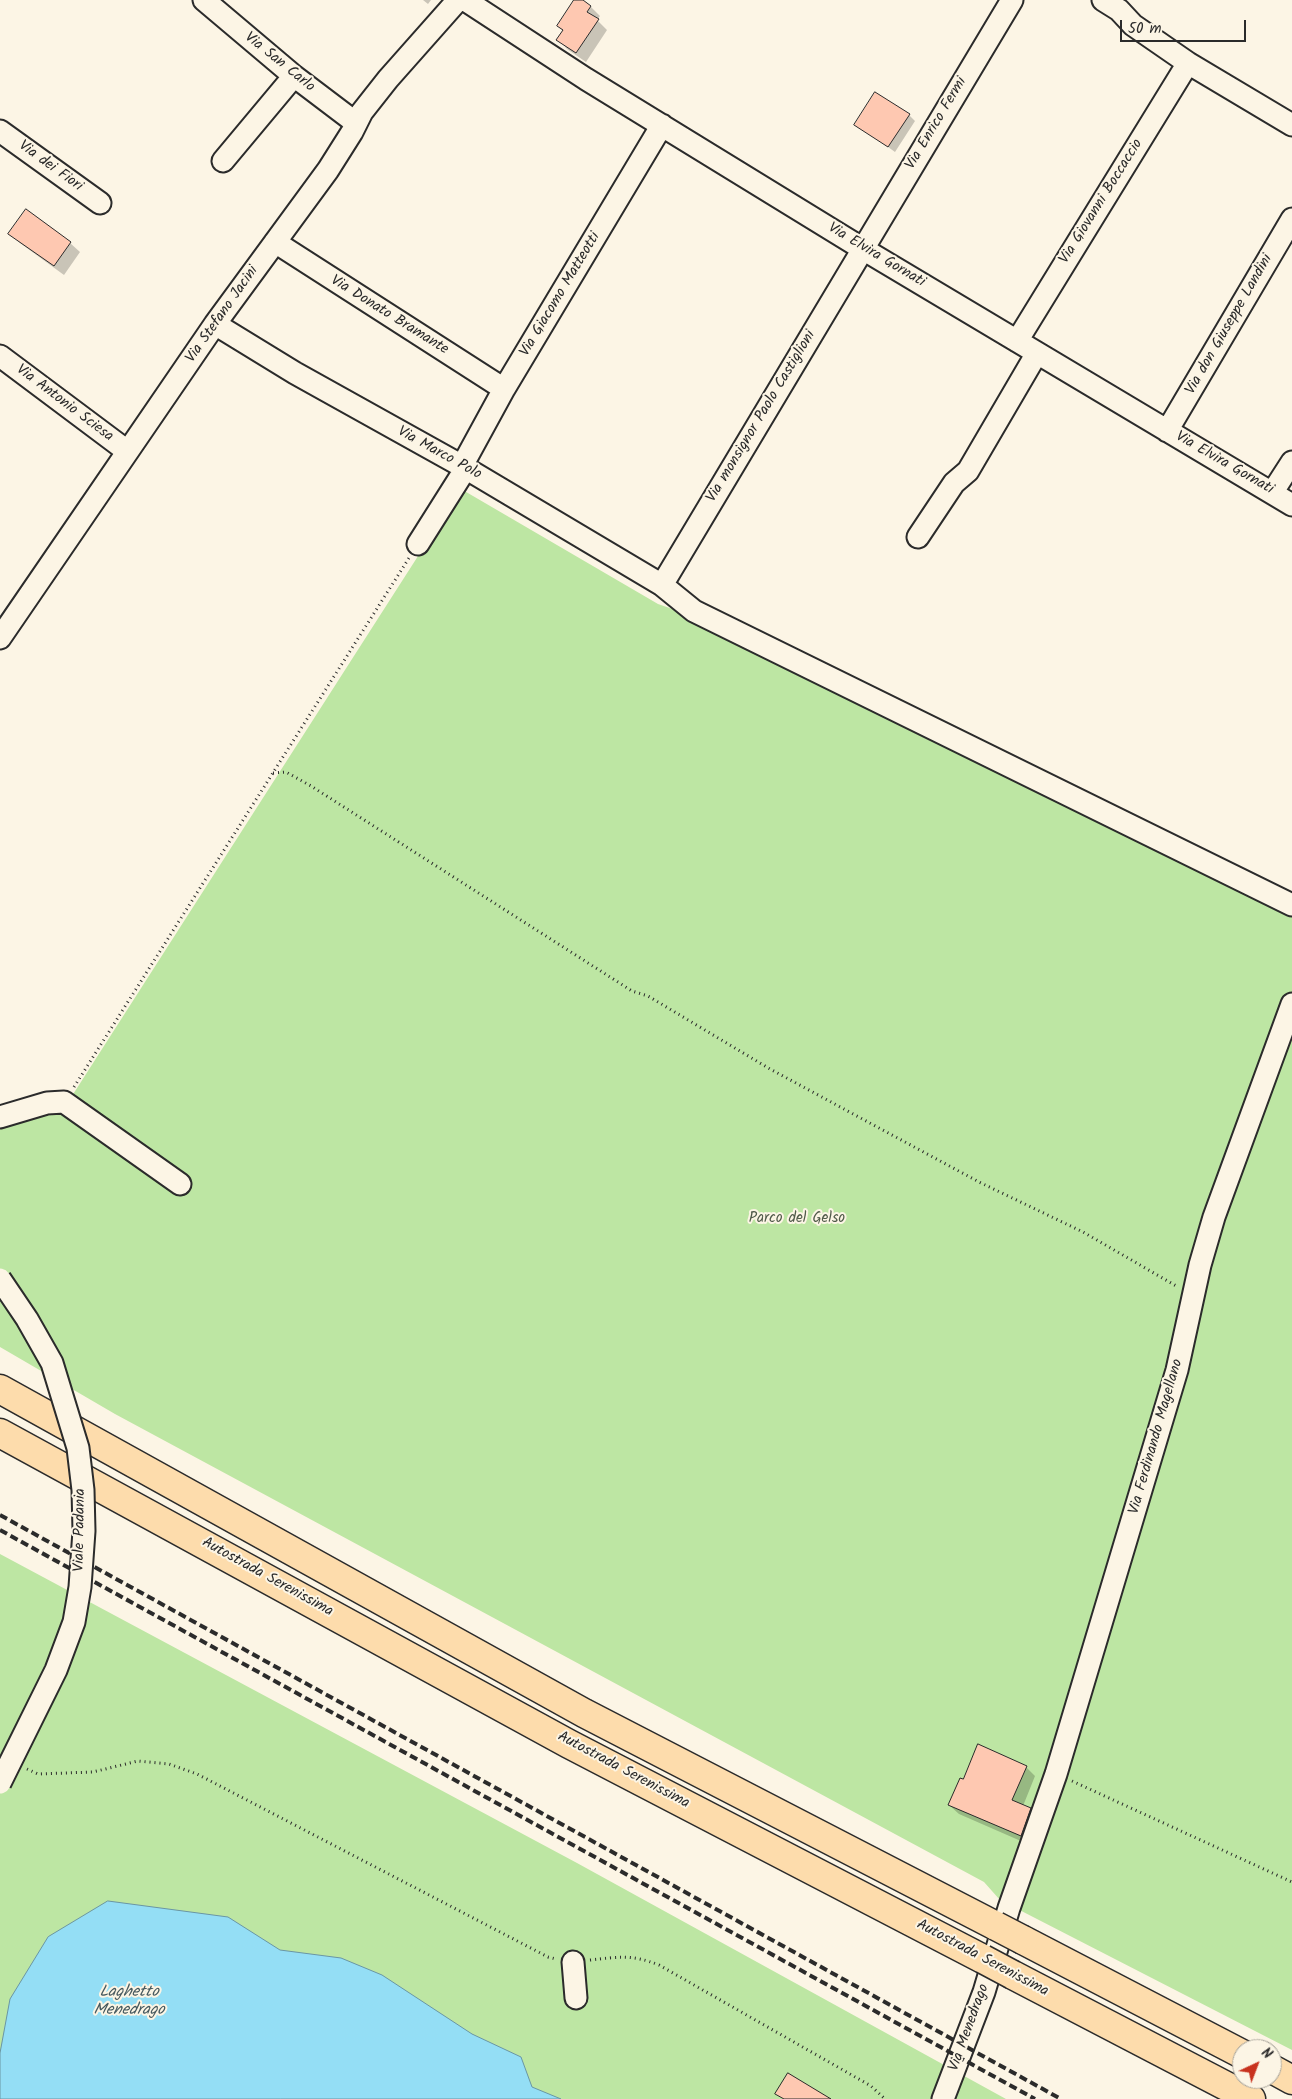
<!DOCTYPE html>
<html>
<head>
<meta charset="utf-8">
<style>
  body { margin:0 }
  #map { position:relative; width:1292px; height:2099px; overflow:hidden; background:#fcf5e5; font-family:Kalam,sans-serif }
  canvas { display:block }
  .north { position:absolute; left:1232px; top:2039px; width:50px; height:50px; box-sizing:border-box; background:#fcf5e5; border:1px solid #a8a49b; border-radius:50%; rotate:43deg; font-size:14px; font-weight:700; line-height:20px; text-align:center; color:#2b2b2b }
  .north::after { content:''; display:block; margin:auto; width:18px; height:22px; background:#c8321e; clip-path:polygon(50% 0,100% 100%,50% 72%,0 100%) }
  .scale { position:absolute; left:1120px; top:20px; width:126px; height:22px; box-sizing:border-box; border:2px solid #2b2b2b; border-top:0; padding-left:6px; font-size:15px; line-height:18px; white-space:nowrap; color:#2b2b2b; -webkit-text-stroke:4px #fcf5e5; paint-order:stroke }
</style>
</head>
<body>
<div id="map">
<canvas width="1292" height="2099"></canvas>
<div class="north">N</div>
<div class="scale">50 m</div>
</div>
<script>
const c = document.querySelector('canvas').getContext('2d');
c.lineJoin = 'round';
function fill(path, color) {
  c.fillStyle = color;
  c.fill(path, 'evenodd');
}
function stroke(path, color, width, dash) {
  c.strokeStyle = color;
  c.lineWidth = width;
  c.lineCap = dash ? 'butt' : 'round';
  c.setLineDash(dash || []);
  c.stroke(path);
}
function label(font, color, halo, rows, align = 'center') {
  c.font = font + ' Kalam,sans-serif';
  c.lineWidth = 4;
  c.setLineDash([]);
  c.textBaseline = 'middle';
  c.strokeStyle = halo;
  c.fillStyle = color;
  for (const [text, x, y, turn = 0] of rows) {
    c.save();
    c.translate(x, y);
    c.rotate((+turn || 0) * Math.PI / 180);
    c.textAlign = isNaN(turn) ? turn : align;
    if (halo) c.strokeText(text, 0, 0);
    c.fillText(text, 0, 0);
    c.restore();
  }
}
fill(new Path2D(`
  M461,489L658,604L690,615L1292,911V2050L1000,1900L984,1882L115,1414L0,1347V1124L70,1099Z
  M0,1554L577,1863L1006,2099H0Z`), '#bde6a3');
const water = new Path2D(`
  M108,1901L228,1917L280,1950L341,1958L382,1975L472,2034L521,2057L532,2087L561,2099H0V2053L10,1999L48,1937Z`);
fill(water, '#94def5');
stroke(water, '#6a96a4', 1);
fill(new Path2D(`
  M423,0H431L428,4Z
  M576,0H581L591,7L600,16L597,20L607,30L586,62L567,49L558,39L563,31L558,26Z
  M909,115L915,121L895,152L856,124Z
  M26,211L70,243L80,252L64,275L20,243L10,233Z
  M1026,1767L1035,1776L1023,1806L1030,1809L1040,1818L1030,1845L959,1814L949,1805L963,1780Z`), '#0003');
const building = new Path2D(`
  M574,0H583L591,6L587,12L599,19L576,53L556,40L563,30L557,26Z
  M875,92L910,114L888,147L854,125Z
  M26,209L71,242L54,266L8,234Z
  M978,1744L1027,1766L1012,1800L1031,1808L1021,1836L948,1805L960,1778L963,1779Z
  M788,2073L831,2099H784L775,2094Z`);
fill(building, '#fec8b1');
stroke(building, '#2b2b2b', 1);
const minor = new Path2D(`
  M204,0L294,76L356,123
  M465,0L586,79L863,249L1292,505
  M1103,0L1119,10L1133,25L1188,63L1292,125
  M0,131L100,203
  M223,161L294,76
  M275,242L504,389
  M215,324L295,373L462,466L662,585L694,611L1292,905
  M1017,341L1188,63
  M0,356L127,451
  M1167,431L1292,219
  M462,466L504,389L662,125
  M1272,493L1292,462
  M918,537L954,483L968,471L1037,353
  M418,544L466,468
  M662,585L1012,0
  M0,638L215,324L328,170L352,132L362,112L388,79L458,0
  M0,1117L47,1103L64,1102L180,1184
  M573,1962L576,1998
  M943,2099L984,1992L1009,1908L1056,1774L1177,1370L1200,1265L1214,1217L1292,1004`);
const highway = new Path2D(`
  M0,1389L584,1713L996,1926
  M0,1433L569,1744L983,1959
  M1023,1940L1242,2054
  M1013,1975L1251,2099
  M1272,2069L1292,2080`);
stroke(minor, '#2b2b2b', 25);
stroke(highway, '#2b2b2b', 31);
stroke(new Path2D(`
  M273,773L286,772L311,786L632,991L648,996L770,1069L979,1182L1083,1232L1178,1287
  M74,1087L409,558
  M27,1769L38,1774L93,1772L138,1761L169,1764L197,1774L548,1957L556,1959
  M1072,1781L1292,1882
  M590,1960C619,1957 631,1954 659,1965L871,2086L885,2099`), '#2b2b2b', 3, [1, 4]);
stroke(minor, '#fcf5e5', 21);
stroke(highway, '#fddcac', 28);
stroke(new Path2D(`
  M0,1515L1061,2099
  M0,1530L1035,2099`), '#2b2b2b', 4, [8, 4]);
const minorBridge = new Path2D(`
  M0,1279L27,1319L52,1363L78,1448L83,1490L84,1531L80,1587L74,1622L56,1670L0,1783`);
const highwayBridge = new Path2D(`
  M996,1926L1023,1940
  M983,1959L1013,1975`);
stroke(minorBridge, '#2b2b2b', 25, []);
stroke(highwayBridge, '#2b2b2b', 31, []);
stroke(minorBridge, '#fcf5e5', 21);
stroke(highwayBridge, '#fddcac', 28);
label('15px', '#2b2b2b', '#fcf5e5', [
  ["Via San Carlo",279,63,39],
  ["Via Enrico Fermi",937,124,-59],
  ["Via dei Fiori",50,167,36],
  ["Via Giovanni Boccaccio",1102,202,-58],
  ["Via Elvira Gornati",876,256,31],
  ["Via Giacomo Matteotti",561,295,-59],
  ["Via Stefano Jacini",223,315,-55],
  ["Via Donato Bramante",389,316,32],
  ["Via don Giuseppe Landini",1230,325,-60],
  ["Via Antonio Sciesa",64,404,37],
  ["Via monsignor Paolo Castiglioni",762,417,-59],
  ["Via Marco Polo",439,454,29],
  ["Via Elvira Gornati",1224,464,30],
  ["Via Ferdinando Magellano",1157,1437,-74],
  ["Viale Padania",81,1530,-89],
  ["Autostrada Serenissima",267,1578,29],
  ["Autostrada Serenissima",623,1771,28],
  ["Autostrada Serenissima",982,1959,28],
  ["Via Menedrago",970,2028,-70]
]);
label('15px', '#505a49', '#fcf5e5', [
  ["Parco del Gelso",797,1219]
]);
label('italic 16px', '#45585e', '#fcf5e5', [
  ["Laghetto",129,1993],
  ["Menedrago",129,2011]
]);
</script>
</body>
</html>
